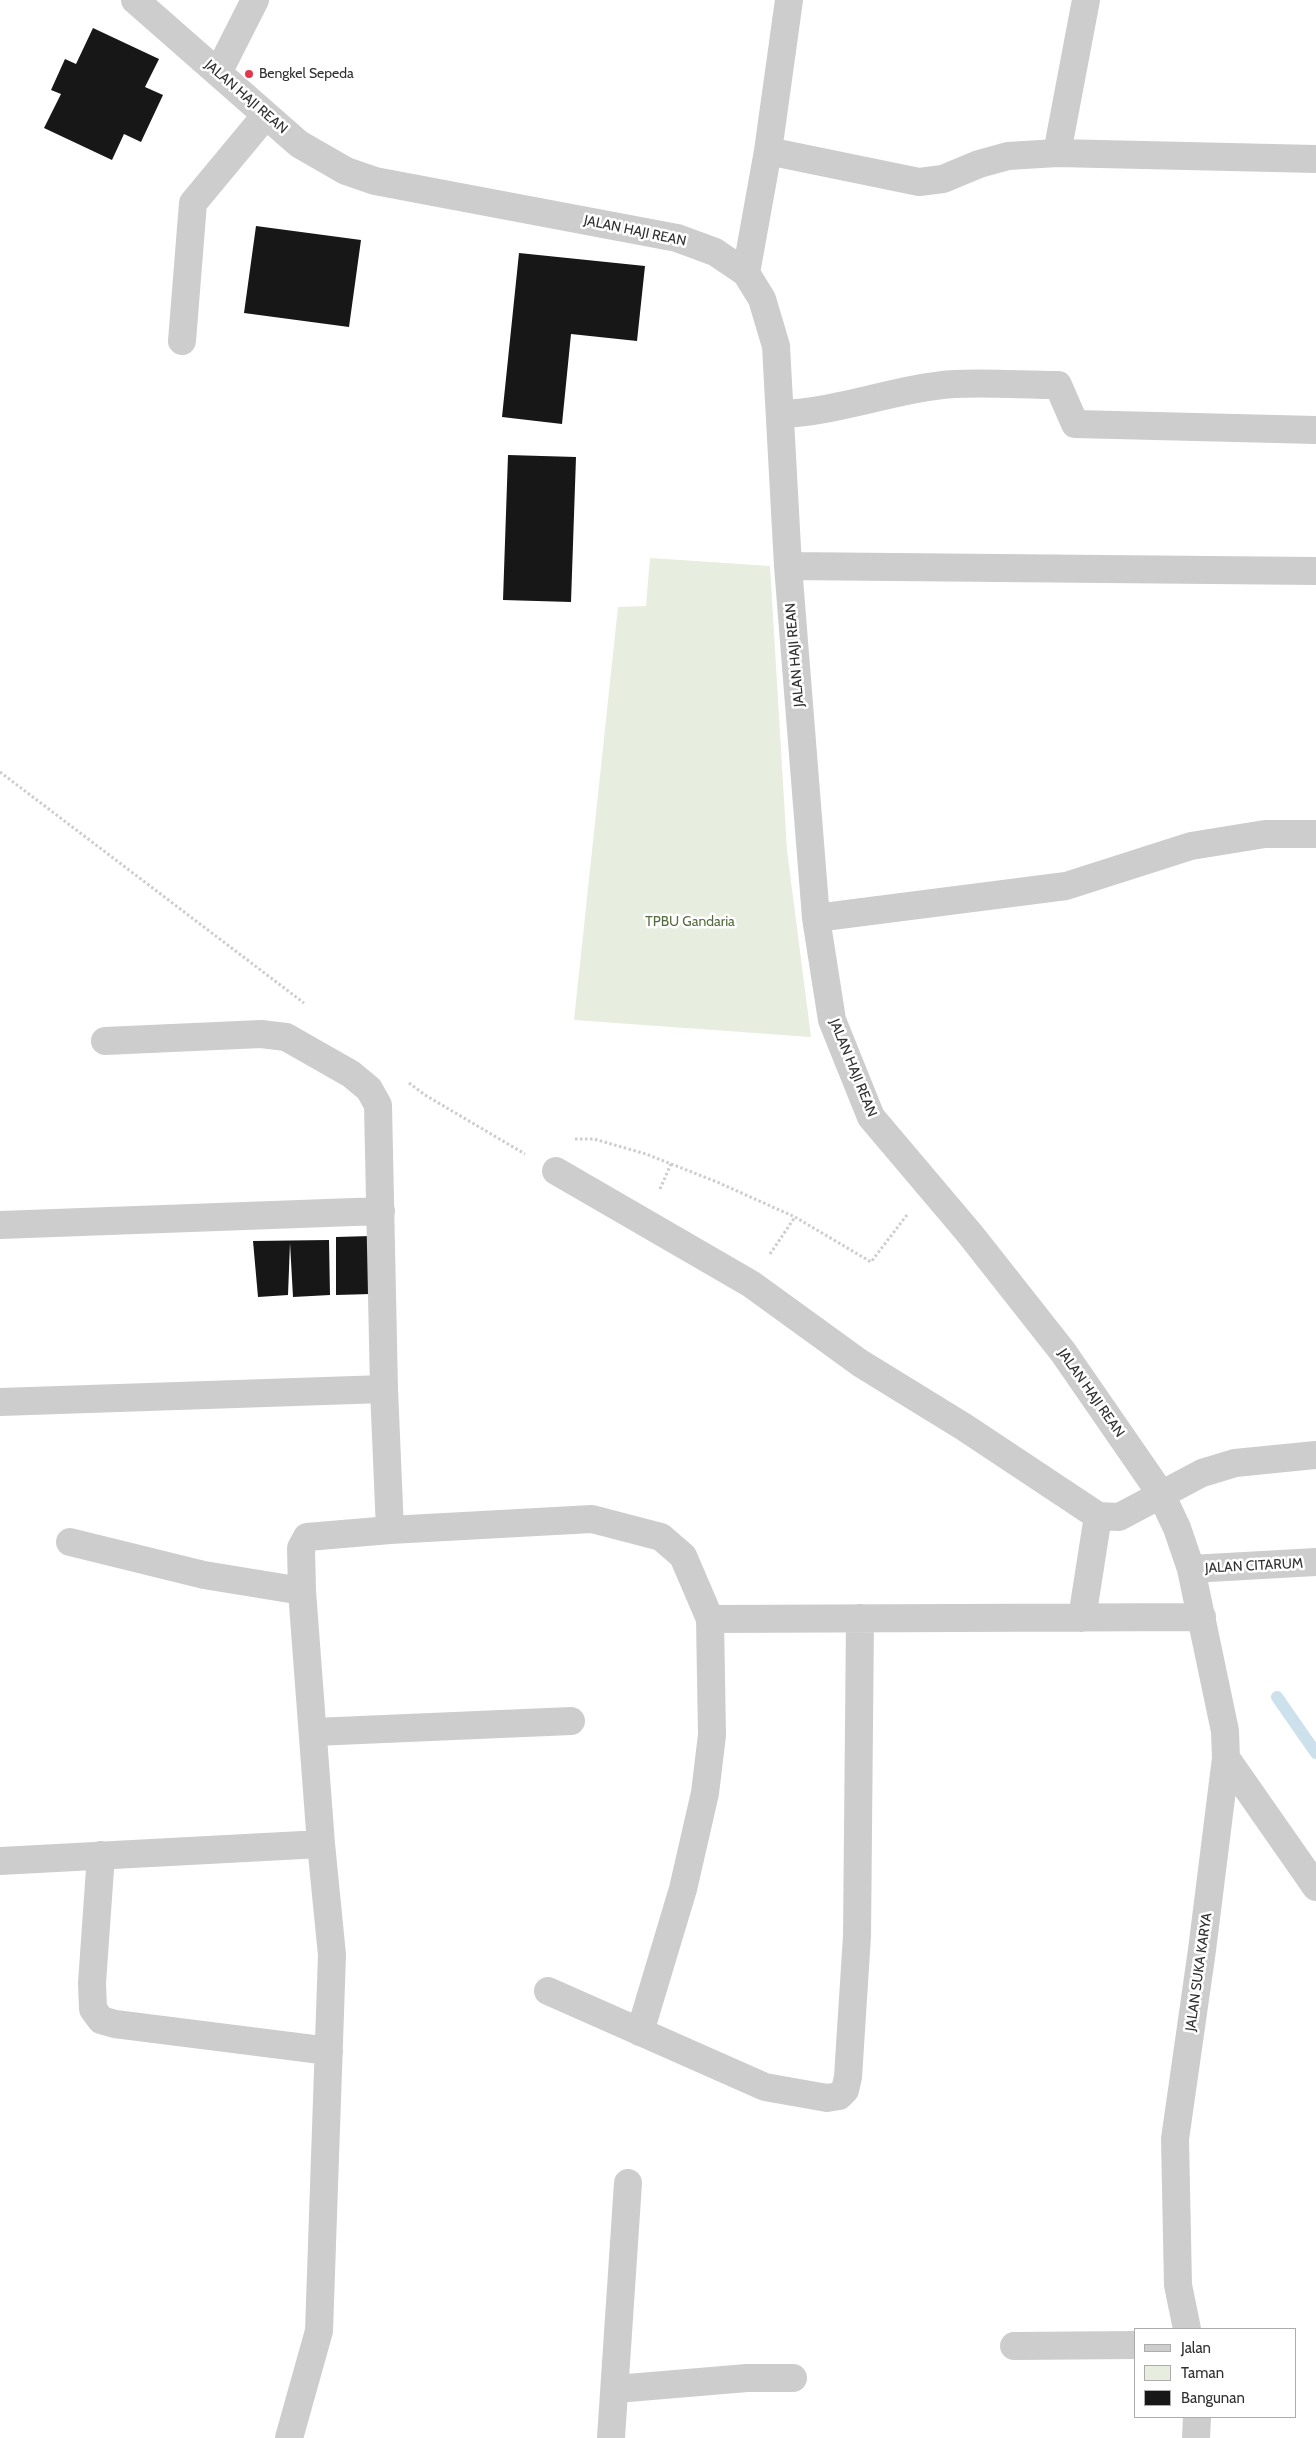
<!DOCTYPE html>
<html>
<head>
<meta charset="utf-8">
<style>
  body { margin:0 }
  #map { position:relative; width:1316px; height:2438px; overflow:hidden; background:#fff; font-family:Cabin,sans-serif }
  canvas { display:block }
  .legend { position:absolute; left:1134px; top:2328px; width:162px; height:90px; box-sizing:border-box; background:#fff; border:1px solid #acacac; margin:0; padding:6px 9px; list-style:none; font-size:15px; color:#303030 }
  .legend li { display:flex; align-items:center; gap:10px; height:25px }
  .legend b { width:25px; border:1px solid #acacac }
</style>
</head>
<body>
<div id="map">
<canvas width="1316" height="2438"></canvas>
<ul class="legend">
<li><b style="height:6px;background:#cdcdcd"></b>Jalan</li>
<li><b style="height:14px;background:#e7eddf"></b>Taman</li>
<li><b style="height:14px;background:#171717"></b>Bangunan</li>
</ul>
</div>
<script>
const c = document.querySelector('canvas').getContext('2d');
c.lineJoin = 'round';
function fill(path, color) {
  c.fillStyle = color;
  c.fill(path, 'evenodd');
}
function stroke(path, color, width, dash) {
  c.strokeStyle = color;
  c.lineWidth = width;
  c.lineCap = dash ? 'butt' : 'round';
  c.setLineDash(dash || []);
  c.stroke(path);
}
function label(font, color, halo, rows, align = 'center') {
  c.font = font + ' Cabin,sans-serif';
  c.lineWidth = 5;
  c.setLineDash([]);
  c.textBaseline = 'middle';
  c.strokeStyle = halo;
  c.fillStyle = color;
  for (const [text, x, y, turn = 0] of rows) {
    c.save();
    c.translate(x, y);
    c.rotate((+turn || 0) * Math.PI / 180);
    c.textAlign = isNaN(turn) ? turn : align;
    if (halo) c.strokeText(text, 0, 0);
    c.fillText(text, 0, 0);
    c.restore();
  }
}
fill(new Path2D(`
  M650,558L770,566L787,850L811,1037L574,1020L618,607L646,606Z`), '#e7eddf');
stroke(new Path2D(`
  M1277,1697L1316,1753`), '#cce1ec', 12);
fill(new Path2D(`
  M93,28L159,59L145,87L163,95L141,142L124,134L112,160L44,128L61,94L51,90L65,59L76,64Z
  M256,226L361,240L349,327L244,313Z
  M519,253L645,266L637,341L571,334L562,424L502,417Z
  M508,455L576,457L571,602L503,600Z
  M371,1236V1294L336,1295V1237Z
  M329,1240L330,1295L293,1297L290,1243L288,1295L258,1297L253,1241Z`), '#171717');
stroke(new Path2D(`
  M0,772L304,1003
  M409,1083L425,1095L525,1154
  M575,1139H594L646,1154L717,1182L795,1217L871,1262L907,1215
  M660,1189L671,1164
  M770,1254L795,1217`), '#cdcdcd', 3, [2.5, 2.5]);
stroke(new Path2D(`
  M135,0L299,144L346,171L375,181L677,238L715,252L746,273L762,299L776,346L788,566L816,918L832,1020L871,1117L970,1234L1063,1352L1161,1494L1177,1528L1191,1569L1225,1731L1226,1758L1202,1950L1175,2139L1178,2285L1187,2329
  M218,73L255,0
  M768,151L919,182L943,179L979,164L1008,156L1057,153L1316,159
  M1057,153L1086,0
  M746,273L768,151L789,0
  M182,341L193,203L266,115
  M781,414C839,412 896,388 954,384C988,382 1024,385 1058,385L1075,424L1316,430
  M788,566L1316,571
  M816,918L1066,886L1191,846L1265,834H1316
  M105,1041L261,1034L286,1037L351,1074L369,1089L378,1105L384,1389L390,1530
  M556,1171L751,1284L860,1363L964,1427L1098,1516L1119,1517L1202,1473L1235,1463L1316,1455
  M0,1225L381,1211
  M0,1402L384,1389
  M70,1542L204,1575L302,1591
  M1191,1569L1316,1562
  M1082,1618L1098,1516
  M710,1619L1202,1617
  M314,1732L571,1721
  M1226,1758L1316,1887
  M101,1855L92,1983L93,2009L101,2020L115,2024L329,2051
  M0,1861L321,1844
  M548,1991L765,2087L827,2098L839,2096L845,2090L848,2077L857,1936L860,1618
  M1014,2346L1135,2345
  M616,2389L747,2378H793
  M289,2438L319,2331L332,1955L321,1844L302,1591L301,1548L307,1537L390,1530L592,1519L661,1537L683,1556L710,1619L712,1735L705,1793L683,1889L640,2032
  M611,2438L628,2183
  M1196,2438L1197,2417`), '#cdcdcd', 28);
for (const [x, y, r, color] of [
  [249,74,5,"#e1394b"]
]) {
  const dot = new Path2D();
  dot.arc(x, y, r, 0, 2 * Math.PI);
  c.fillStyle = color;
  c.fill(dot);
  stroke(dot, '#fff', 2);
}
label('14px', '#303030', '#fff', [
  ["Bengkel Sepeda",259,74]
], 'left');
label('14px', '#303030', '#fff', [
  ["JALAN HAJI REAN",246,97,41],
  ["JALAN HAJI REAN",635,231,12],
  ["JALAN HAJI REAN",795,655,-95],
  ["JALAN HAJI REAN",853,1068,68],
  ["JALAN HAJI REAN",1091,1393,55],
  ["JALAN CITARUM",1254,1566,-3],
  ["JALAN SUKA KARYA",1199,1972,-82]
]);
label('14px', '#556c3e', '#fff', [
  ["TPBU Gandaria",690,922]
]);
</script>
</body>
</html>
